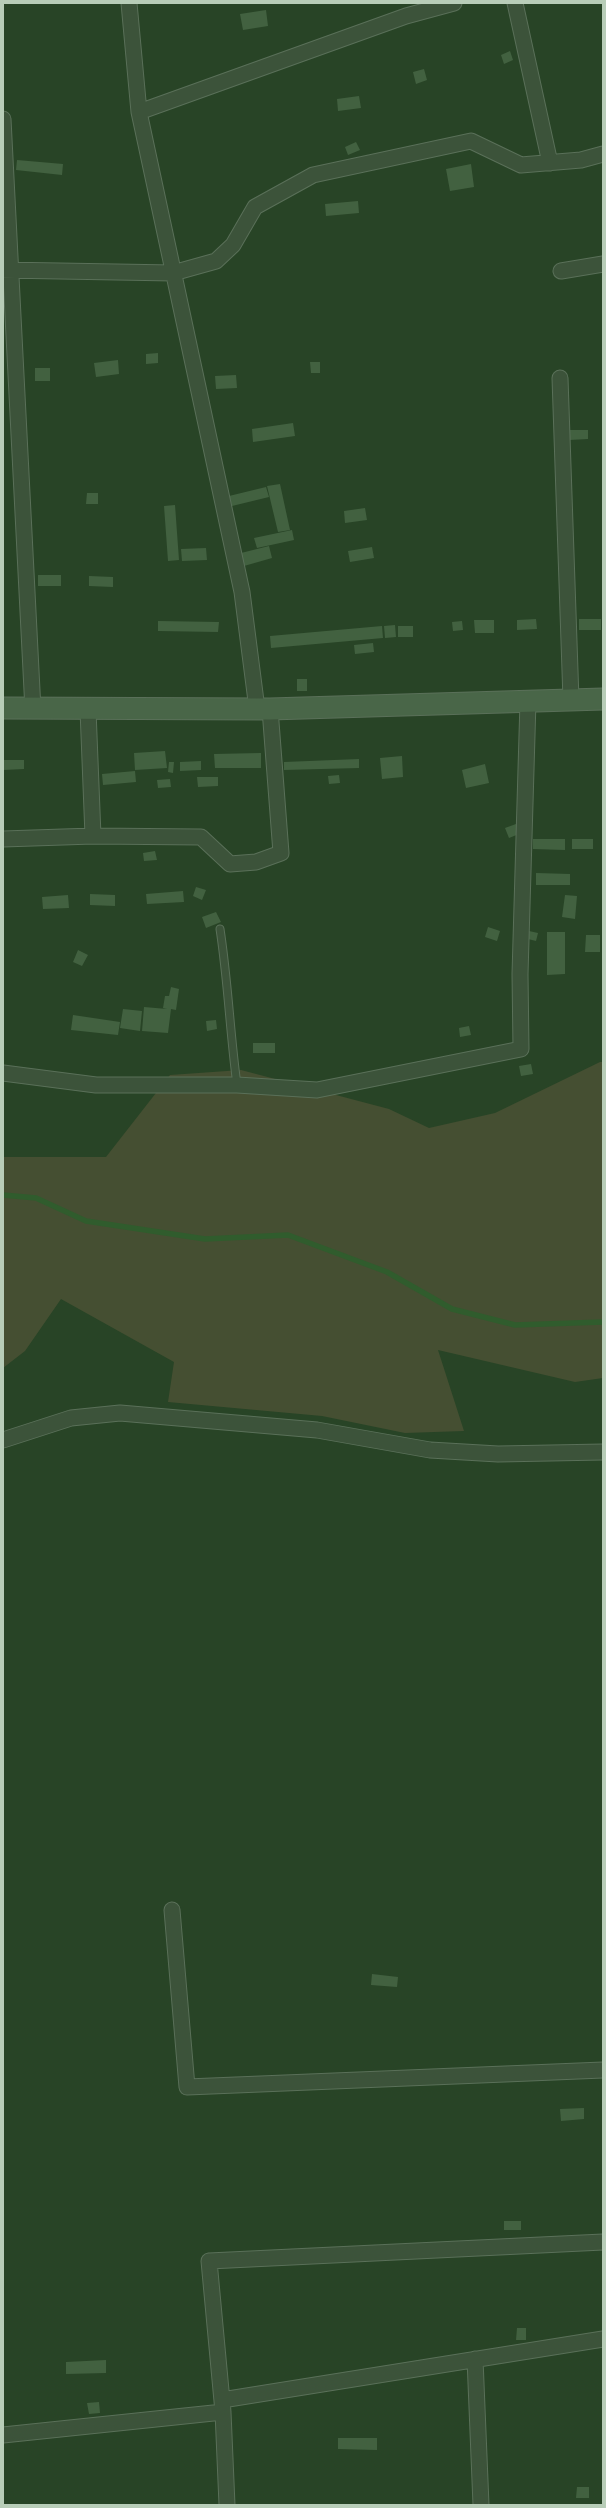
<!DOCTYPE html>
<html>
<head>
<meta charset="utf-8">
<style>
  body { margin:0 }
  #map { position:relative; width:606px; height:2508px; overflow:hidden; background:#284426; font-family:"Alegreya Sans",sans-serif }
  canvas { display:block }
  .frame { position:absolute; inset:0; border:4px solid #b8cdb8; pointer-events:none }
</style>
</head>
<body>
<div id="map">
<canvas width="606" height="2508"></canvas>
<div class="frame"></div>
</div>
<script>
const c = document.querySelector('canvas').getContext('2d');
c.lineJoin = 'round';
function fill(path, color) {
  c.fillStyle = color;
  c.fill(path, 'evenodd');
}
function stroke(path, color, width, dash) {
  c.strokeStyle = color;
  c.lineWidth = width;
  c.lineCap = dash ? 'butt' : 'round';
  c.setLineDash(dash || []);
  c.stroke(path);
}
fill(new Path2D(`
  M600,1062H603V1378L575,1382L438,1350L464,1431L405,1433L322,1416L168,1402L174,1362L61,1299L25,1351L3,1368V1157H106L170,1075L241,1070L389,1109L429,1128L495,1113Z`), '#454f32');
stroke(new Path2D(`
  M3,1195L36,1198L86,1221L205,1239L288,1235L387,1272L452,1309L515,1325L603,1322`), '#305c2d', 5.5);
fill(new Path2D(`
  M266,10L268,26L243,30L240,14Z
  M510,51L513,60L504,64L501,55Z
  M424,69L427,80L416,84L413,72Z
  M359,96L361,108L338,111L337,99Z
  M356,142L360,150L348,155L345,147Z
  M17,160L63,164L62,175L16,170Z
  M471,164L474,187L450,191L446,169Z
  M358,201L359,213L326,216L325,204Z
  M158,353V363L146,364V354Z
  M118,360L119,374L96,377L94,363Z
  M310,362H320V373H311Z
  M35,368H50V381H35Z
  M236,375L237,388L216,389L215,376Z
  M293,423L295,436L253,442L252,429Z
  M569,430H588V439L569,440Z
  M280,484L290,530L278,532L267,486Z
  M266,487L269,497L232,506L229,496Z
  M87,493H98V504H86Z
  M175,505L179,560L168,561L164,506Z
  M365,508L367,520L345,523L344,511Z
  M292,530L294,540L257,548L254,538Z
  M269,546L272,558L244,566L241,553Z
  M372,547L374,558L350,562L348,551Z
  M206,548L207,560L182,561L181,549Z
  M38,575H61V586H38Z
  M89,576L113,577V587L89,586Z
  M536,619L537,629L517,630V620Z
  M579,619H601V630H579Z
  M474,620H494V633H475Z
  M158,621L219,622L218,632L158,631Z
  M462,621L463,630L453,631L452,622Z
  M395,625L396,637L385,638L384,626Z
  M382,626L383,638L271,648L270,636Z
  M398,626H413V637H398Z
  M373,643L374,652L355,654L354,645Z
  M297,679H307V691H297Z
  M165,751L167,768L135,770L134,753Z
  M261,753V768H215L214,754Z
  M402,756L403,777L382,779L380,758Z
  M359,759V768L284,770V762Z
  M3,760H24V769L3,770Z
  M201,761V770L180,771V762Z
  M169,762H174L173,773L168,772Z
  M485,764L489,783L466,788L462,770Z
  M135,771L136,782L103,785L102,774Z
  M339,775L340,783L329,784L328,776Z
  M197,777H218V786L198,787Z
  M170,779L171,787L158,788L157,780Z
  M516,824L519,834L509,838L505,828Z
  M533,839H565V850L533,849Z
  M572,839H593V849H572Z
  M155,851L157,860L144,861L143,853Z
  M536,873L570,874V885H536Z
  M196,887L206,890L202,900L193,896Z
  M183,891L184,902L147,904L146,894Z
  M90,894L115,895V906L90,905Z
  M68,895L69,908L43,909L42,897Z
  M565,895L577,896L575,919L562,917Z
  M216,912L221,922L206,928L202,917Z
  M488,927L500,931L497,941L485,937Z
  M529,931L538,933L536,941L528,939Z
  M547,932H565V974L547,975Z
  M586,935H600V952H585Z
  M78,950L88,955L82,966L73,962Z
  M171,987L179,989L176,1010L171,1009L168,1033L142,1031L144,1007L167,1009L163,1008L165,996H169Z
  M123,1009L142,1011L140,1031L120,1028Z
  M73,1015L120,1022L118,1035L71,1030Z
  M216,1020L217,1029L207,1031L206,1021Z
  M469,1026L471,1035L460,1037L459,1028Z
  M253,1043H275V1053H253Z
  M531,1064L533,1074L521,1076L519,1066Z
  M372,1974L398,1977L397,1987L371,1985Z
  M584,2108V2119L561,2121L560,2109Z
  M504,2221H521V2230H504Z
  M517,2328H526V2340H516Z
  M106,2360V2373L66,2374V2362Z
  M99,2402L100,2413L89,2414L87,2403Z
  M338,2438H377V2450L338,2449Z
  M577,2487H589V2498H576Z`), '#426140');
const lane = new Path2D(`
  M220,929C228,981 230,1033 237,1085`);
const street = new Path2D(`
  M129,3L139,112L242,592L257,709
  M515,3L550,163
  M139,112L406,16L454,3
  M3,119L33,710
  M3,270L173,273L216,261L233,245L255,207L313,175L471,141L521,165L581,160L603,154
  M561,271L603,264
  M560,378L571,700
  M88,710L93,836
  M3,839L93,836L201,837L230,864L256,862L281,853L270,709
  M3,1073L96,1085H237L317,1090L521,1049L520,974L528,701
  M3,1440L71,1418L120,1413L317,1430L430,1450L498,1454L603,1452
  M172,1910L187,2087L603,2070
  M475,2359L481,2505
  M222,2400L603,2339
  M3,2435L223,2412
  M227,2505L223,2412L209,2261L603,2242`);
const secondary = new Path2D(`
  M3,708L270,709L603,699`);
stroke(lane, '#5a7059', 9);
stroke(street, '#5a7059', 17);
stroke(secondary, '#5a7059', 23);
stroke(lane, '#3c533a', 7);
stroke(street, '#3c533a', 15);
stroke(secondary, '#496648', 21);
</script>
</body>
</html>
